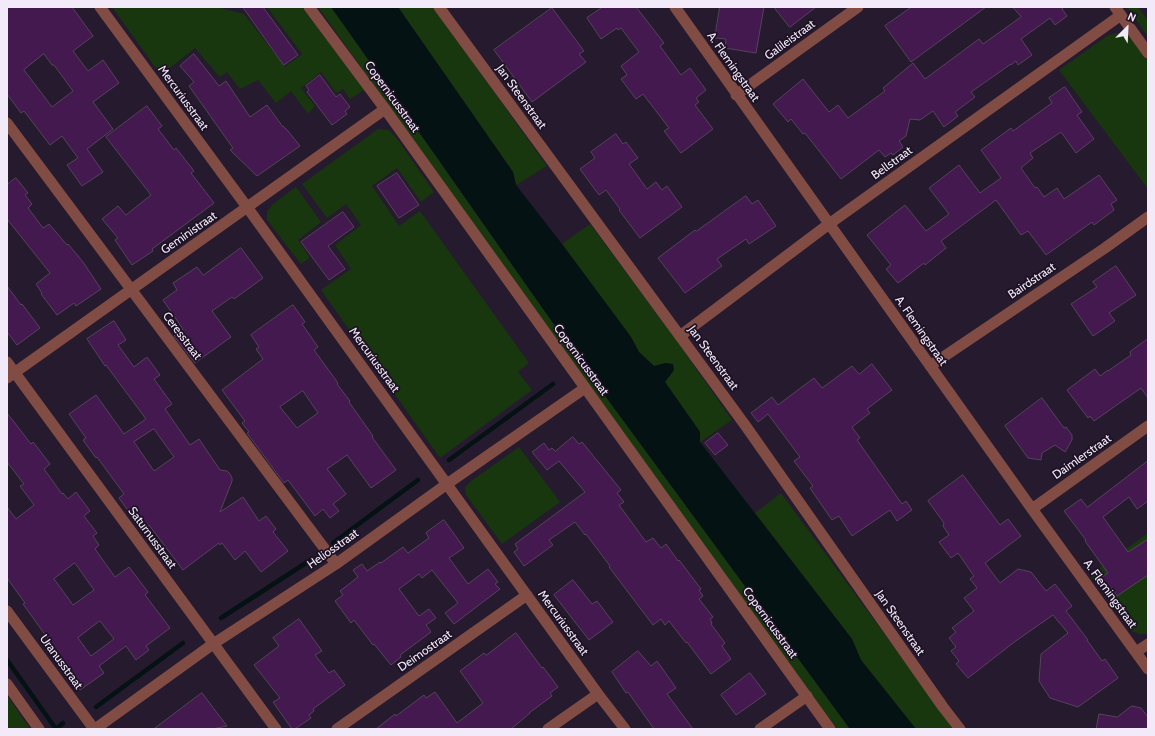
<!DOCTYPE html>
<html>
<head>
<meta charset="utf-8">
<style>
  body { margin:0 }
  #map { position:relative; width:1155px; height:736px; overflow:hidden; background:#261a2e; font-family:Cabin,sans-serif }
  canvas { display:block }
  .frame { position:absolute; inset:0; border:8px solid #f2eaf8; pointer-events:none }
  .north { position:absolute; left:1107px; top:8px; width:40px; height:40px; -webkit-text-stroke:3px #1d1124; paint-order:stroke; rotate:24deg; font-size:11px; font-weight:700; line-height:16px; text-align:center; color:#f2eaf8 }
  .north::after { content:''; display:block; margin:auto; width:14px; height:18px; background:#f2eaf8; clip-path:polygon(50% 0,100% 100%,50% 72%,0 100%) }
</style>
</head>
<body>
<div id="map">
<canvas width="1155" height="736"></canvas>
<div class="frame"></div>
<div class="north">N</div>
</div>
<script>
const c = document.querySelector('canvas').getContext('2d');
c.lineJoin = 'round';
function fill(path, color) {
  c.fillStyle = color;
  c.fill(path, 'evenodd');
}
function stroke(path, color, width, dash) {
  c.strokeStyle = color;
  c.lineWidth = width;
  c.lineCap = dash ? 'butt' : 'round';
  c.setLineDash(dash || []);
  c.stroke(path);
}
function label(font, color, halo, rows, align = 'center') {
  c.font = font + ' Cabin,sans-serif';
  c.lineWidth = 3.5;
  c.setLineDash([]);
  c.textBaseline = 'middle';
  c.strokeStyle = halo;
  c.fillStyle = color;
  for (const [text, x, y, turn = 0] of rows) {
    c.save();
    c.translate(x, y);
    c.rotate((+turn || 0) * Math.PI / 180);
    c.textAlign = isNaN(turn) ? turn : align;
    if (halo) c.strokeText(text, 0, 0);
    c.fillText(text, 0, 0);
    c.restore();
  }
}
fill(new Path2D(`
  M112,7H216L244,14L285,67L302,54L267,7H302L364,90L350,99L343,89L336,93L321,72L301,88L315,106L308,114L291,91L276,103L258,80L240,89L227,72L220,77L195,48L161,75Z
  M318,7H331L358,45L581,363L850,729H837L711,556Z
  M398,7H433L547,166L516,185L513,172Z
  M1127,7H1138L1148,21V37Z
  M1116,33H1125L1133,40L1148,62V189L1059,70L1107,36Z
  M378,129L389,130L398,140L434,192L421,202L397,168L372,186L399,226L420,211L529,363L518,372L532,390L440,458L321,290L351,269L335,245L361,225L346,204L327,218L302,184Z
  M296,187L321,222L298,240L310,258L301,264L267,220V211L273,204Z
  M590,224L674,337L732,420L700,442V432L665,382L674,370L666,363L654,366L639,352L631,337L562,244Z
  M519,447L560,502L502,544L466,495L465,487L471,481Z
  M781,493L954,729H916L861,660L852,639L755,513Z
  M1148,533V634H1140L1131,631L1090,575Z
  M7,695L30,729H7Z`), '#19370f');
fill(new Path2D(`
  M331,7H398L513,172L516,185L562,244L631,337L639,352L654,366L666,363L673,364L674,370L665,382L700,432V442L852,639L861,660L916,729H850L581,363L358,45Z`), '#041214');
stroke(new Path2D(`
  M449,460L553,384
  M333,543L418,480
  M221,618L312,559
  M7,660L56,729L63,723
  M96,707L183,643`), '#041214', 4.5);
const building = new Path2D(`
  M7,7H72L93,36L73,51L88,71L103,60L119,83L93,102L113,129L87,149L103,172L82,186L67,165L78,158L62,136L50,145L24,111L21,113L7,94ZM44,54L52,65H54L73,91L52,107L24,70Z
  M243,7H263L298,55L284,65Z
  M603,7H636L664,43L660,46L681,75L690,68L706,90L696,98L699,102L695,105L713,129L681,153L664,131L669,128L643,94L636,99L621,79L627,75L621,66L639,52L621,28L618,30L617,28L601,39L587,18Z
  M720,7H764L756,53L725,48L726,39L715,38Z
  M774,7H816L790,27Z
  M912,7H986L911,62L885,26Z
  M1013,7H1064L1062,9L1067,16L1055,25L1050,18L1021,39L1032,55L1018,65L1016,61L1011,65V64L971,92L975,97L955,112L958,116L944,127L933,111L920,120L910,119L906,136L899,141L903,147L893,155L891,153L885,157L879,150L841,179L805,133L803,134L791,119L788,122L773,104L803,79L829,112L838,105L848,118L885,91L883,88L913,63L925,79L979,39L983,44L1021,17Z
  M552,8L584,51L579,54L586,62L532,102L494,50Z
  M194,54L219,86L226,81L250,117L267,105L283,127V126L288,131L300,146L257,176L230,150L233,148L189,86L194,82L180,66Z
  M320,75L336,97L340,94L350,107L345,111L347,114L332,125L307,92L309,90L306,86Z
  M1065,87L1082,112L1077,115L1094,139L1076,153L1061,132L1030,153L1033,158L1021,168L1035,188L1037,187L1044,197L1057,188L1064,199L1099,175L1117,200L1111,204L1114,210L1094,225L1092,222L1046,255L1028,231L1021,235L996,200L941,241L946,248L925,265L924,263L898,283L886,269L891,265L867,235L905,205L926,231L949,214L929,188L959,165L980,193L1001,178L981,150L1011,128L1013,131L1052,103L1049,98Z
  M147,106L162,126L158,129L174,150L176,148L194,171L191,173L214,203L152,249L153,251L132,265L115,240L118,238L102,219L118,206L126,215L151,195L106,137Z
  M616,134L623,144L626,142L638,158L629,164L647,189L656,182L662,190L667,186L682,207L640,238L619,210L620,209L606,190L599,195L580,169L595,158L591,152Z
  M397,173L419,205L399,218L377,186Z
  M16,178L28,193L25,195L32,204L28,208L43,228L49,224L67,245L68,244L83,262L101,289L76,306L74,303L57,315L41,294L42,293L36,284L50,273L7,219V185Z
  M746,196L752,204L758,200L776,226L749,244L746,239L717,259L722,266L685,293L658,258L695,230L696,231Z
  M343,212L354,227L328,246L345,269L329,280L301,242Z
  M241,248L263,278L234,299L232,297L212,311L231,337L195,363L174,336L183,329L163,300L177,290L173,283L197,267L203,275Z
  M1116,266L1136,295L1109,313L1115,321L1093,336L1071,304L1097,287L1093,282Z
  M7,286L21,305L22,304L40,328L17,345L7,332Z
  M293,305L305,322L302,324L318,347L314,350L338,383L337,384L350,401L349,402L373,436L372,437L396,470L371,488L347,455L327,469L346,494L333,504L339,511L330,518L323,509L315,516L288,480L284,483L247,433L249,432L242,423L245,421L222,390L263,359L256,349L259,347L251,335ZM303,391L318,413L297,428L280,407Z
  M114,321L126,340L118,345L134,367L147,357L160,375L154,379L172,404L165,409L190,445L199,439L220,470L227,471L230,474L232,478V481L220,512L243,497L259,521L266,516L276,529L273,532L288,551L261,572L245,551L235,560L222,543L220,545L219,543L183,570L149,525L142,530L119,498L124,494L97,457L96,458L83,440L86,438L69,414L96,395L124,434L146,419L106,365L105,366L87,339ZM154,429L174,457L154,471L134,442Z
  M1148,339V398L1141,388L1094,421L1090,416L1088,418L1067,390L1095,369L1100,376L1108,370V371L1131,355L1130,352Z
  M872,364L892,390L867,409L870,413L852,427L860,438L857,440L902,504L906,501L912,510L897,521L890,510L852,536L839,516L832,520L810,488L813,486L794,461L800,457L768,414L758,422L751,413L772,397L778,405L814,378L822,388L852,366L859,374Z
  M1042,398L1064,428L1066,427L1072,435V440L1065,452L1055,445L1042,453L1041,460L1028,458L1005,426Z
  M7,413L31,444L33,442L50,464L44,469L62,494L63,493L68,499L76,492L90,511L84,516L97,533L93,536L99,545L95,549L115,577L129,567L148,592L145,595L170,628L146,646L149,650L136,660L126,646L99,666L104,673L80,690L77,686L75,687L64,672L69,668L23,604L25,603L7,578V507L16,519L34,505L20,486L24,484L7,462ZM75,563L94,590L73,605L54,579ZM100,621L114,639L91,656L78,638Z
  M718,433L728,445L715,455L705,443Z
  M573,437L579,444L582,442L621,490L617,493L624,502L619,505L646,542L653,538L661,548L666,544L678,561L679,560L701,589L699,590L703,596L699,599L713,617L710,619L712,623L711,624L725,643L722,646L731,659L711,674L687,642L686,643L669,621L665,625L661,619L653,625L609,567L610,566L586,534L585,535L575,522L549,540L553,545L524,566L514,552L518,549L515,544L585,492L559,461L547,470L532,452L544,443L549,450L552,448L555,451Z
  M1148,461V501L1137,509L1129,497L1103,517L1128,552L1148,539V575L1117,596L1112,588L1108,591L1100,578L1108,573L1085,541L1086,540L1064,511L1081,499L1087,507Z
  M963,475L1000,525L1008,519L1021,536L985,563L1000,583L1018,569L1031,572L1046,591L1055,584L1072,606L1066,611L1088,640H1087L1102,661L1105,659L1118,678L1078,707L1050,698L1039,681L1041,654L1068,633L1053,615L1017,640L968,678L956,664L959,661L951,651L956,647L949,638L956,632L952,628L974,611L964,598L977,588L970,579L974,576L958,553L951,558L939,542L949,535L943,526L944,523L928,501Z
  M444,520L464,548L449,558L468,584L488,569L498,582L495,584L500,589L454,624L445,613L458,603L432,570L422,578L419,574L399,589L419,616L429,609L436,618L426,625L431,632L400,655L401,657L391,665L374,644L373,645L354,620L351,623L335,601L343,595L340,591L358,577L353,570L362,564L367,571L380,562L381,563L403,547L408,553L429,538L426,533Z
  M573,580L592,604L597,601L613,622L589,640L554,595Z
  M299,619L322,651L315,655L329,673L334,670L345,685L313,709L314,711L309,715L311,718L295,729H292L273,702L280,698L254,665L279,646L273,638Z
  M516,633L542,668L543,667L558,687L550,693L552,696L529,713H530L511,729H376L395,714L396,716L424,695L426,698L435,692L457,723L483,703L460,671L484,653L486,655Z
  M638,651L651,666L657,661L676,688L667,694L693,729H654L628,692L626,693L612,672Z
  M750,673L766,694L736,715L721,695Z
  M202,693L227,726L212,729H154Z
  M1132,706L1141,708L1148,717V729H1096L1099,714L1117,717Z`);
fill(building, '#441950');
stroke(building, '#55445a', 1);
stroke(new Path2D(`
  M100,7L247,207L598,694L625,729
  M675,7L1032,509L1148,669
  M1115,7L1148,53
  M736,95L858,7
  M7,123L336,564
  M680,336L829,224L1121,15
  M7,362L276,729
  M930,366L1105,248L1148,217
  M7,378L385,109
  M1032,509L1148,426
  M7,611L94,729
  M1136,652L1148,644
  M7,684L39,729
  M95,729L213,644L336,564L447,484L585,388
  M337,729L527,595
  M548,729L598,694
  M760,729L807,696`), '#814c44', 11);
stroke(new Path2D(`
  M309,7L385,109L830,729
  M439,7L745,425L943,707L960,729`), '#814c44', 11);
label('12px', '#f2eaf8', '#1d1124', [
  ["Galileistraat",790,40,-36],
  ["A. Flemingstraat",733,67,55],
  ["Copernicusstraat",392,97,54],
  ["Jan Steenstraat",521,97,54],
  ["Mercuriusstraat",183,98,54],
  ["Bellstraat",892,163,-36],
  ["Geministraat",189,233,-35],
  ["Bairdstraat",1032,281,-34],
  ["A. Flemingstraat",921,331,55],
  ["Ceresstraat",182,336,53],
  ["Jan Steenstraat",713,358,54],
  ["Mercuriusstraat",374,360,54],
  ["Copernicusstraat",581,360,54],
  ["Daimlerstraat",1082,457,-35],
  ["Saturnusstraat",152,538,54],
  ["Heliosstraat",333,549,-35],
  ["A. Flemingstraat",1110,594,54],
  ["Mercuriusstraat",563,623,54],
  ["Copernicusstraat",770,623,54],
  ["Jan Steenstraat",900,623,55],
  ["Deimostraat",425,651,-35],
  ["Uranusstraat",61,662,54]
]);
</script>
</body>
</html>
